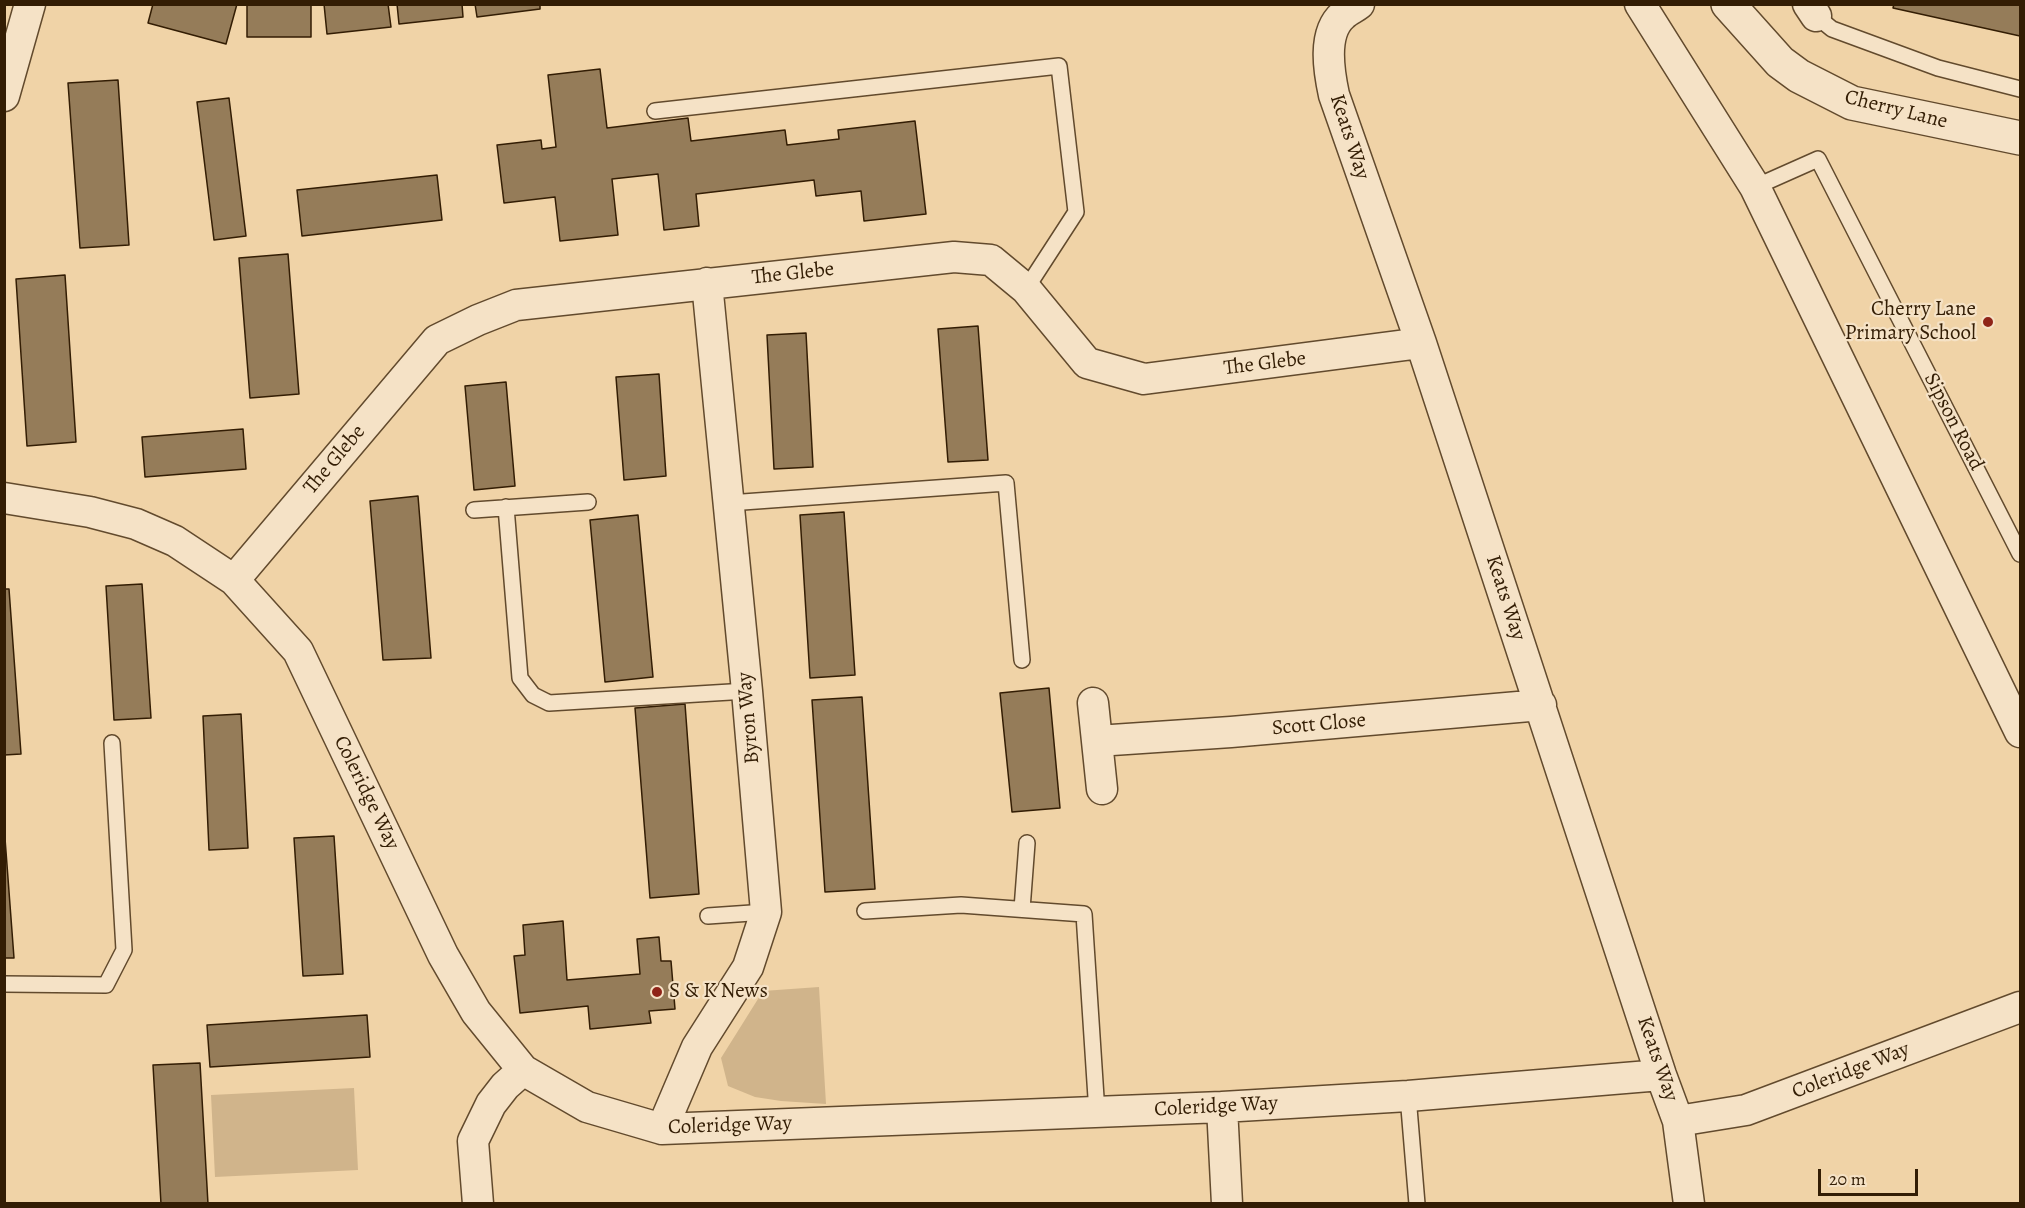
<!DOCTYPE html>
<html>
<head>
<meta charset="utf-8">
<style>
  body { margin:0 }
  #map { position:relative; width:2025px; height:1208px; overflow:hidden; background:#f0d3a7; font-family:Alegreya,serif }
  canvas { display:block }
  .frame { position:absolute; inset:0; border:6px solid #331d04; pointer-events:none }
  .scale { position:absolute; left:1818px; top:1169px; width:100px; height:27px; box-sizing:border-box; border:3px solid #331d04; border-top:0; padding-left:8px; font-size:18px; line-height:21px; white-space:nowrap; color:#331d04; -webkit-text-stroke:4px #f5e2c6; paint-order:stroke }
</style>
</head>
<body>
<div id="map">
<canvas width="2025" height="1208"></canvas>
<div class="frame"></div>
<div class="scale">20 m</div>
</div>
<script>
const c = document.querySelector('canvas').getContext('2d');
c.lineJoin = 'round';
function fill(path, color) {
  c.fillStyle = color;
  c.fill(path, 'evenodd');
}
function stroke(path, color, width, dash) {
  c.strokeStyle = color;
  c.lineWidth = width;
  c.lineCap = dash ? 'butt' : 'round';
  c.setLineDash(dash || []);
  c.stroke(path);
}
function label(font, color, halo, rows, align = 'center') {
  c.font = font + ' Alegreya,serif';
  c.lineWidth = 4.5;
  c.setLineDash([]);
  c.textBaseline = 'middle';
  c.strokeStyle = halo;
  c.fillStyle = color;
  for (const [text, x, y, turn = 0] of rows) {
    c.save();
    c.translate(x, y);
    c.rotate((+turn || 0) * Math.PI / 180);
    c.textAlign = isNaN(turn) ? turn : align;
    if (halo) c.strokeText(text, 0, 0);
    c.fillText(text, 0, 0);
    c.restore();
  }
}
fill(new Path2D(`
  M819,987L826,1104L781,1101L755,1097L728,1086L721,1058L763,991Z
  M354,1088L358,1170L215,1177L211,1095Z`), '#d0b48b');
const building = new Path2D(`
  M153,4H237L226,44L148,23Z
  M247,4H311V37H247Z
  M324,4H388L391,27L327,34Z
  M397,4H462L463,17L399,24Z
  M475,4H540V9L477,17Z
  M1894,4H2020V36L1893,8Z
  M600,69L607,128L688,118L691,141L785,130L787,145L839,139L838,130L915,121L926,214L864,221L861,191L816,196L814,180L696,194L699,226L664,230L658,174L612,179L618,235L560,241L555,197L504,203L497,145L541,140L542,149L556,147L548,75Z
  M118,80L129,245L80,248L68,83Z
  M229,98L246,236L214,240L197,102Z
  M437,175L442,220L302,236L297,190Z
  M288,254L299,394L250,398L239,258Z
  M65,275L76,442L27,446L16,279Z
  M978,326L988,460L948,462L938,329Z
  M806,333L813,467L774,469L767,335Z
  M659,374L666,476L624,480L616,377Z
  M506,382L515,486L474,490L465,386Z
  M243,429L246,469L145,477L142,437Z
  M418,496L431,658L383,660L370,501Z
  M844,512L855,675L810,678L800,515Z
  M638,515L653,677L605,682L590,520Z
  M142,584L151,718L114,720L106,586Z
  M4,589H9L21,754L4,755Z
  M1049,688L1060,808L1012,812L1000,693Z
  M862,697L875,889L825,892L812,700Z
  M685,704L699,894L650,898L635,708Z
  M241,714L248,848L209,850L203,716Z
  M4,825L14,958H4Z
  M334,836L343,974L303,976L294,838Z
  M563,921L567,980L640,974L637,939L659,937L661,961H671L675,1009L649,1011L651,1023L590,1029L588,1006L520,1013L514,956L525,955L523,925Z
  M367,1015L370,1057L210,1067L207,1025Z
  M200,1063L208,1204H161L153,1065Z`);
fill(building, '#957c59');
stroke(building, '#331d04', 1.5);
const service = new Path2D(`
  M1816,16L1832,29L1938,68L2020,89
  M655,111L1059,66L1076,212L1026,289
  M1755,187L1818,159L2020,554
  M729,503L1006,483L1022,660
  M506,507L520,678L533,695L549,703L747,691
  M474,510L588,502
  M1022,909L1027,843
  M865,911L961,905L1084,914L1097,1113
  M708,916L766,912
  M4,984L106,985L124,950L112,743
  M1408,1096L1417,1204`);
const minor = new Path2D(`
  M1359,4C1354,8 1347,11 1343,15C1322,33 1329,72 1334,95L1421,343L1661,1075L1678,1121L1689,1204
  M1640,4L1755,187L2020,732
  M1808,4L1816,16
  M4,96L30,4
  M4,498L90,512L136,524L175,541L234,580L298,651L443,955L476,1012L523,1070L587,1107L662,1129L1222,1107L1408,1096L1661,1075
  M234,580L437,340L478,320L516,305L954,257L991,260L1026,289L1087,363L1144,379L1421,343
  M1093,703L1102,789
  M1097,741L1231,732L1541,705
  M1222,1107L1227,1204
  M1678,1121L1746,1110L2020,1007
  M662,1129L697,1047L748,967L766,912L747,691L707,283
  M478,1204L473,1141L491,1104L505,1086L523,1070`);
const tertiary = new Path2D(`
  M1728,4L1780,62L1799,76L1852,103L2020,138`);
stroke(service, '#624a2d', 18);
stroke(minor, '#624a2d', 33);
stroke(tertiary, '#624a2d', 36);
stroke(service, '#f5e2c6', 15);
stroke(minor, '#f5e2c6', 30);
stroke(tertiary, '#f5e2c6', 33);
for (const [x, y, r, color] of [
  [1988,322,6,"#8f2418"],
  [657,992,6,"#8f2418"]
]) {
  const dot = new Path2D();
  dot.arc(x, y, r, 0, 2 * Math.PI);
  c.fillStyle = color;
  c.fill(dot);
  stroke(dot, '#f5e2c6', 2);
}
label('21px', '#331d04', '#f5e2c6', [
  ["Cherry Lane",1896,110,14],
  ["Keats Way",1349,137,72],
  ["The Glebe",793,274,-6],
  ["The Glebe",1265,364,-7],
  ["Sipson Road",1953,422,63],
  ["The Glebe",335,460,-50],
  ["Keats Way",1505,598,72],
  ["Byron Way",749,718,-95],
  ["Scott Close",1319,725,-5],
  ["Coleridge Way",366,793,64],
  ["Keats Way",1657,1059,71],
  ["Coleridge Way",1851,1071,-21],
  ["Coleridge Way",1216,1107,-3],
  ["Coleridge Way",730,1126,-2]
]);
label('21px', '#331d04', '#f5e2c6', [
  ["Cherry Lane",1976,310],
  ["Primary School",1976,334],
  ["S & K News",669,992,"left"]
], 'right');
</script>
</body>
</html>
